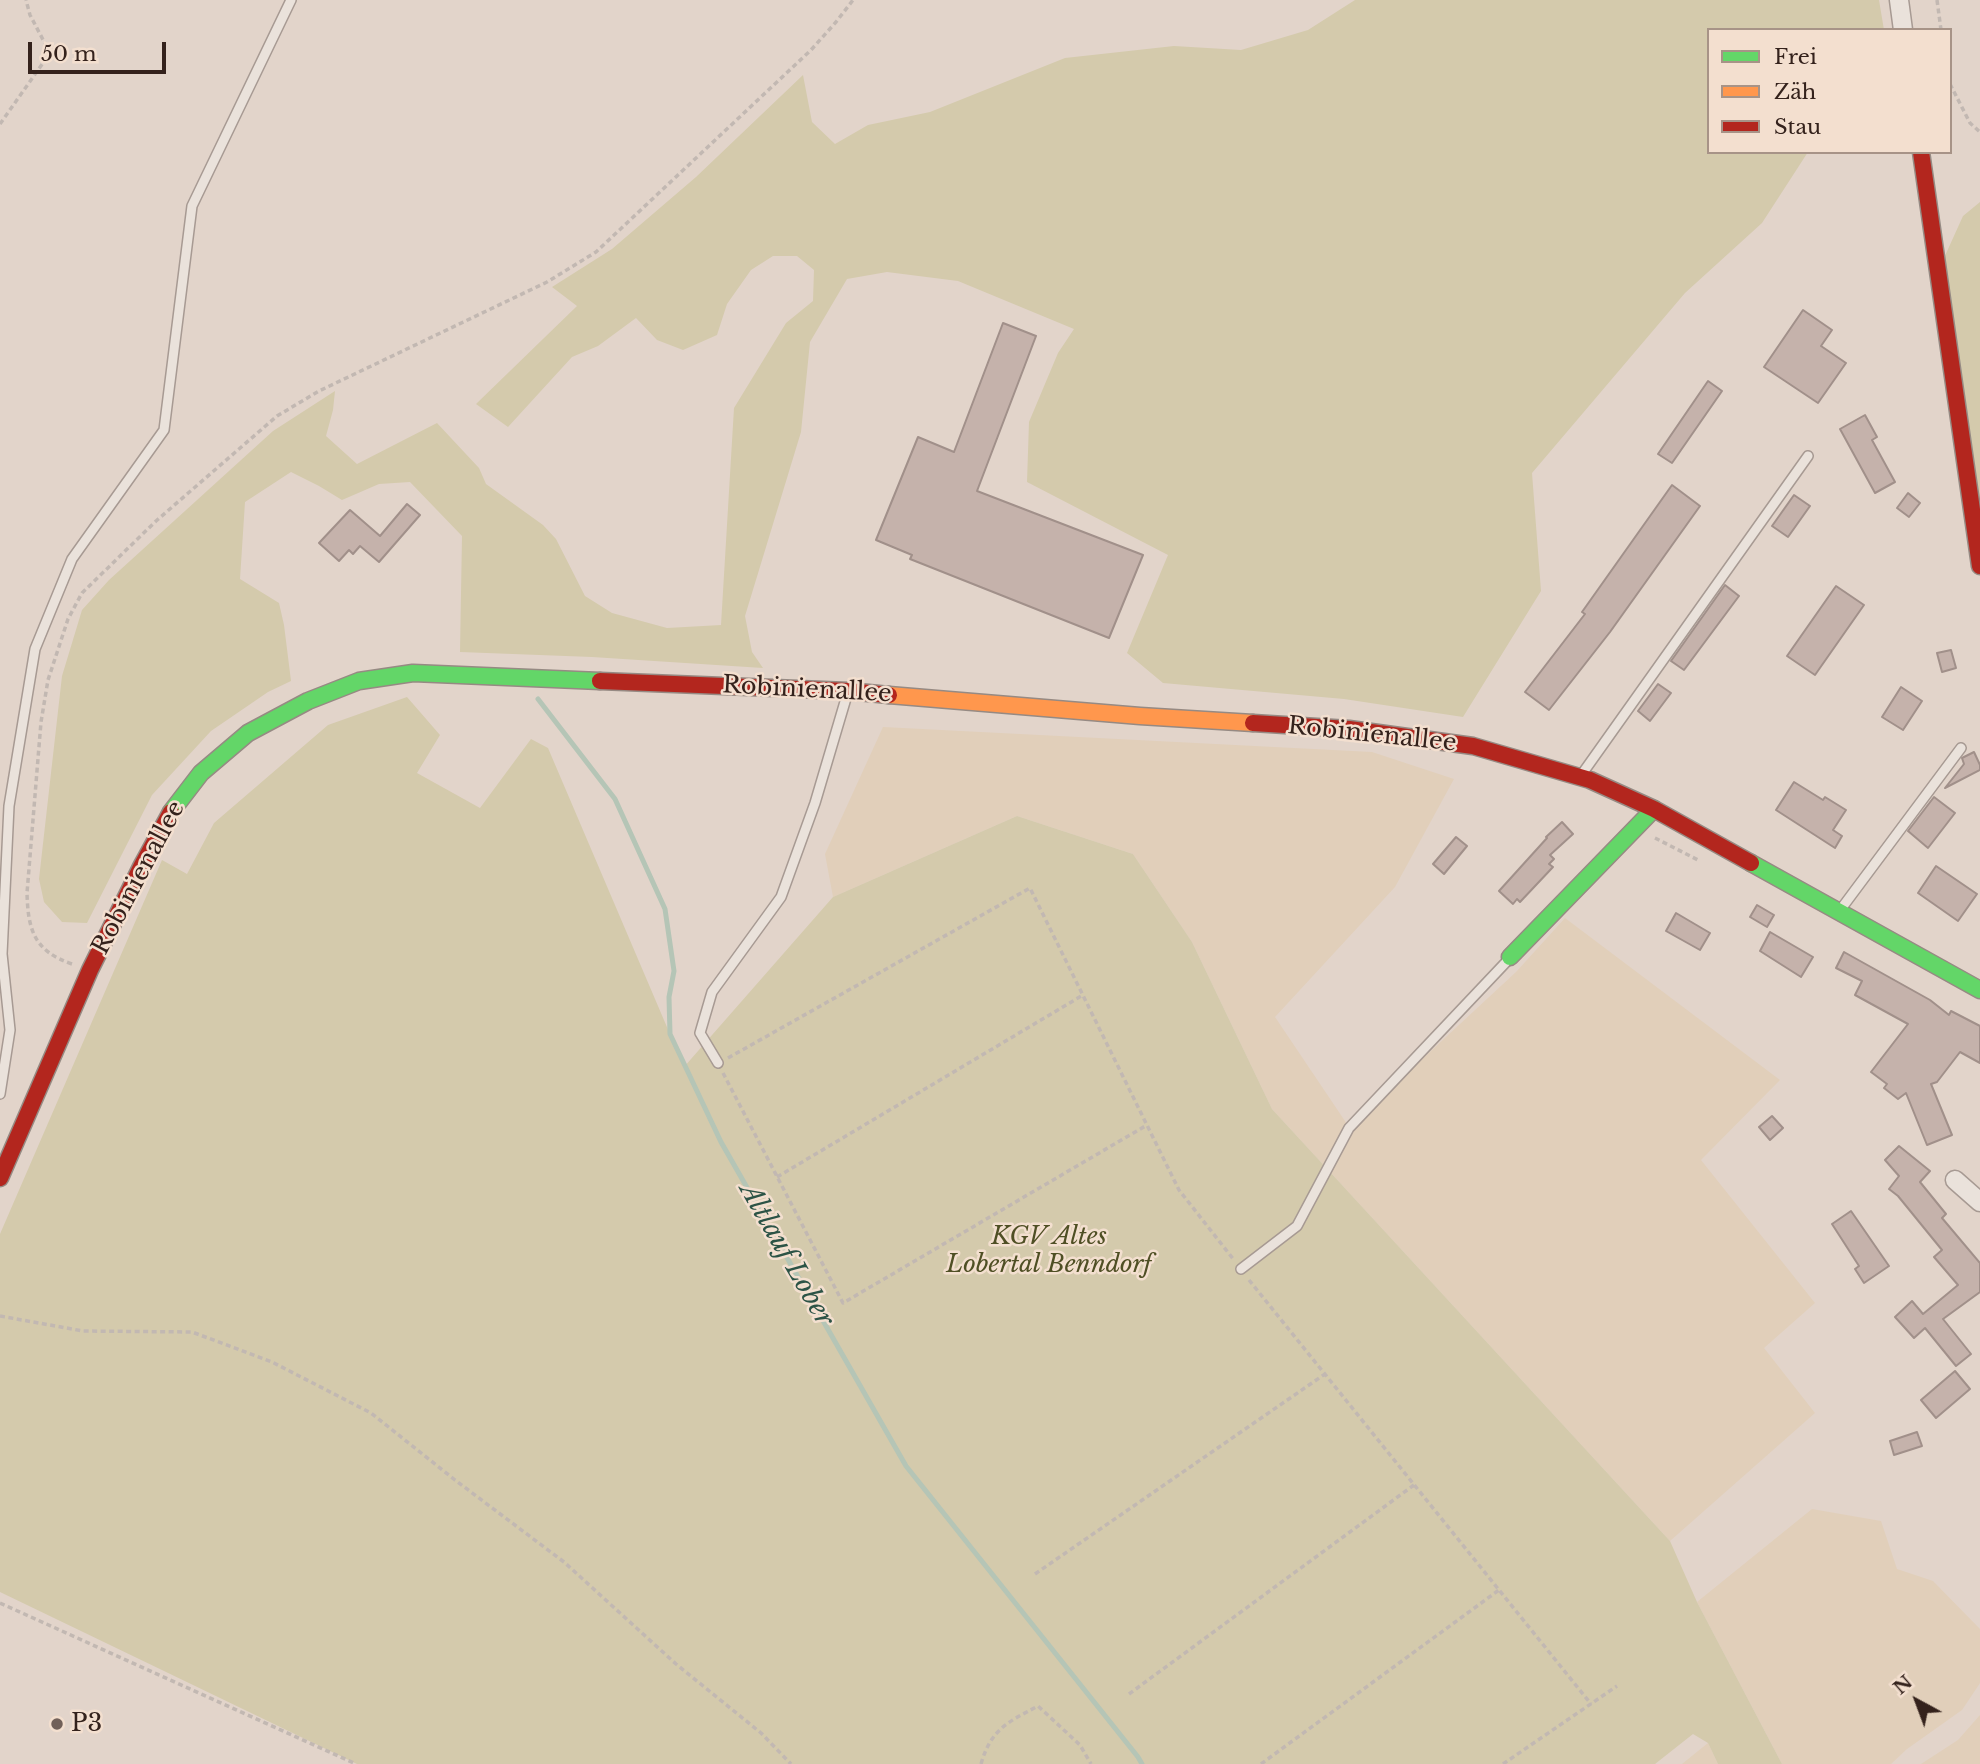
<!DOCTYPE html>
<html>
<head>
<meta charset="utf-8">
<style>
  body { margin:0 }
  #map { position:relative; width:1980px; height:1764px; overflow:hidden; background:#e2d4ca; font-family:"Libre Baskerville",serif }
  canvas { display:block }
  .legend { position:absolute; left:1707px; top:28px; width:245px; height:126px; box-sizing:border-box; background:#f3dfcf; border:2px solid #a79387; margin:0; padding:9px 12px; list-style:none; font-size:21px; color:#34221c }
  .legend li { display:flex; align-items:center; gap:14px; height:35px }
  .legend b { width:35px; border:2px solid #a79387 }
  .north { position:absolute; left:1882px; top:1666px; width:70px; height:70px; -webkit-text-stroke:5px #f3dfcf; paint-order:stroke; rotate:319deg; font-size:19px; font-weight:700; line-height:28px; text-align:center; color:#34221c }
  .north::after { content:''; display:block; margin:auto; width:24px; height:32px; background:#34221c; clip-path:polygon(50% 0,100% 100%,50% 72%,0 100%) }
  .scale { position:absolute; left:28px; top:42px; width:138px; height:32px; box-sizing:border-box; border:4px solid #34221c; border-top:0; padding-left:9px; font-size:21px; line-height:24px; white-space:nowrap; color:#34221c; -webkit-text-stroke:5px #f3dfcf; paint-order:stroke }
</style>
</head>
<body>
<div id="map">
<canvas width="1980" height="1764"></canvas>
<ul class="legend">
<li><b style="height:9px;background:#63d668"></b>Frei</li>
<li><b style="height:9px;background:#ff974d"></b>Zäh</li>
<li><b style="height:9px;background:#b3261e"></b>Stau</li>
</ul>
<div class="north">N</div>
<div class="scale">50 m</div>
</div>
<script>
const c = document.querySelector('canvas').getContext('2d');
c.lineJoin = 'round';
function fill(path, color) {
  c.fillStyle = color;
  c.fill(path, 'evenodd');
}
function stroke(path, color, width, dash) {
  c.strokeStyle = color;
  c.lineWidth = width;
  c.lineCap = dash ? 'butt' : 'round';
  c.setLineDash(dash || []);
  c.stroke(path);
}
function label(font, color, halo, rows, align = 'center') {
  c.font = font + ' "Libre Baskerville",serif';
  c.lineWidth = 5;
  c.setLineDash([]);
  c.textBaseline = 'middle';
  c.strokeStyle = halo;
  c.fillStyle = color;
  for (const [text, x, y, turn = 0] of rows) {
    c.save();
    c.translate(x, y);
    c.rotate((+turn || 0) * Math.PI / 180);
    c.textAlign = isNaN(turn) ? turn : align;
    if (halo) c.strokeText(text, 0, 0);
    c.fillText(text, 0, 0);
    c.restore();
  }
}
fill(new Path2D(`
  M883,727L1372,752L1454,779L1395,887L1275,1017L1349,1127L1516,972L1565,918L1780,1080L1701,1160L1815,1303L1764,1348L1815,1413L1670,1541L1272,1109L1192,942L1133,854L1017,816L833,897L825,854Z
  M1812,1509L1881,1521L1897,1569L1933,1581L1980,1629V1683L1962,1710L1907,1749L1891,1764H1782L1697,1602Z
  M1980,1715V1764H1921L1958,1740Z
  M1708,1743L1718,1764H1682Z`), '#e1cfba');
fill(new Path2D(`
  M1355,0H1879L1884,30H1709V152H1808L1762,223L1685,293L1532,473L1541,591L1463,717L1344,699L1163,683L1127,653L1168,555L1027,482L1029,422L1058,353L1074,329L958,281L887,272L847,279L810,342L801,432L745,616L752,652L763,668L592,657L460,652L462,536L410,482L379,484L342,500L319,486L291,472L245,502L240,579L279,603L284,625L291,681L268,692L211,731L152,795L87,923L62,922L44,902L39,879L62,676L82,610L109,580L273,431L335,391L333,410L326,436L357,464L437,423L479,468L486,484L543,525L556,539L585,596L612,613L667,628L721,625L734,408L786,323L813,301L814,270L797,256H773L751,270L727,304L717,335L683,350L657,340L636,318L598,346L572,357L508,427L476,404L577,306L552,287L612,249L696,177L803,75L812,122L835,144L868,125L930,112L1065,58L1174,46L1241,50L1308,30Z
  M1980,202V508L1944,258L1963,216Z
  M407,697L440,735L417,773L480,808L531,739L548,748L684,1067L833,897L1017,816L1133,854L1192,942L1272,1109L1670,1541L1697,1602L1782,1764H1718L1708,1743L1693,1734L1655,1764H357L0,1592V1234L162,860L187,874L214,823L328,725Z`), '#d4caac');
stroke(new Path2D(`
  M538,699L615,799L665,909L674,971L669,997L670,1034L721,1142L906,1466L1138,1757L1142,1764`), '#b5c5b6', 5);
const building = new Path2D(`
  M1803,310L1832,330L1821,346L1846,363L1818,403L1764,367Z
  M1003,323L1036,336L977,491L1143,555L1109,638L910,559L912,555L876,540L918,437L954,452Z
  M1708,381L1722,391L1672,463L1658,454Z
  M1865,415L1877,437L1872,440L1895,482L1875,493L1840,429Z
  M1672,485L1700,506L1610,632L1549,710L1525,692L1585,614L1582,612Z
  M1908,493L1920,503L1909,517L1897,508Z
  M1794,495L1810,506L1788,537L1772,526Z
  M407,504L420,515L379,562L360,546L353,554L349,550L339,561L319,543L350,510L380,536Z
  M1725,585L1739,596L1684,670L1671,661Z
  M1836,586L1864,605L1815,675L1787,656Z
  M1951,650L1956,668L1942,672L1937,653Z
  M1658,684L1671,693L1650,721L1638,711Z
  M1901,687L1922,701L1903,730L1882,717Z
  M1974,752L1980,765V770L1945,788L1964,764L1962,758Z
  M1794,782L1823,800L1825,797L1846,810L1833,830L1842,836L1835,848L1776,810Z
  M1934,797L1955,813L1928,848L1908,831Z
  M1562,822L1573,834L1550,855L1554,859L1549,864L1553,867L1520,902L1517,899L1513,904L1499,891L1547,838L1546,837Z
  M1456,837L1467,846L1444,874L1433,864Z
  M1936,866L1977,894L1958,921L1918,893Z
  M1757,905L1774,915L1767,927L1750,917Z
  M1676,913L1710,933L1700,950L1666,931Z
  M1770,932L1813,957L1801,977L1760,951Z
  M1844,952L1930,1000L1949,1015L1951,1011L1980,1026V1063L1960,1052L1937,1082L1931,1084L1952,1135L1927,1145L1906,1093L1898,1099L1884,1088L1887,1084L1871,1072L1908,1024L1855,995L1862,981L1836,968Z
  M1772,1116L1783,1128L1770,1140L1759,1127Z
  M1899,1146L1930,1171L1920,1182L1946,1214L1942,1218L1980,1263V1292L1943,1319L1971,1354L1956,1366L1925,1328L1914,1338L1895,1317L1912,1301L1923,1314L1958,1285L1934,1257L1942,1250L1898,1196L1889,1189L1899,1176L1885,1160Z
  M1851,1211L1889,1266L1864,1283L1855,1269L1859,1266L1832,1224Z
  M1955,1371L1970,1389L1936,1418L1921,1400Z
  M1917,1432L1922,1446L1894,1455L1890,1441Z`);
fill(building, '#c5b2ab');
stroke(building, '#a1908a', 2);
const lane = new Path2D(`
  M1582,774L1808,456
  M1841,909L1961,748
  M718,1063L700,1033L712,992L781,897L815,803L847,695
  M0,1094L10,1030L2,954L9,806L35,649L72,559L164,430L192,206L291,0
  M1241,1269L1297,1226L1349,1128L1509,959`);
const street = new Path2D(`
  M1899,0L1903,30
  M1955,1180L1980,1202`);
const fast = new Path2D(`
  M171,812L201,773L248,733L308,701L359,681L413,673L600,681
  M1751,863L1980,990
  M1510,957L1654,809`);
const slow = new Path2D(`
  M889,695L1140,716L1253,723`);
const jam = new Path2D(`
  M1921,152L1980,566
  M600,681L848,691L889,695
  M1253,723L1349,729L1473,746L1590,780L1654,809L1751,863
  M0,1178L90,970L142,865L171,812`);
stroke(lane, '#a79a93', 12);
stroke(street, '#a79a93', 21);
stroke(fast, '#968a83', 19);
stroke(slow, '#968a83', 19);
stroke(jam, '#968a83', 19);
stroke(new Path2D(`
  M1937,0L1941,30
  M1950,84L1970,123L1980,132
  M0,124L50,53L30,15L26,0
  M1655,838L1698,860
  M72,964C34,951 28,930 27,893L41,722L48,680L68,619L82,593L156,521L277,416L319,391L547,282L596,252L811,50L836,22L853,0
  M728,1058L1030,888L1179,1190L1234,1260
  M723,1073L843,1303L1147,1125
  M777,1177L1083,995
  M1249,1280L1591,1704
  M0,1316L83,1331L192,1332L272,1362L371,1413L455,1480L564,1562L676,1664L761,1733L791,1764
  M1035,1574L1325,1374
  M0,1603L356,1764
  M1129,1694L1414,1485
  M981,1764C991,1729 1008,1722 1038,1706L1080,1745L1091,1764
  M1261,1764L1499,1590
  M1503,1764L1617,1686`), '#c2b8b2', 3.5, [5, 3.5]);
stroke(lane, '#eae2db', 9);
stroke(street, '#eae2db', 18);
stroke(fast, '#63d668', 16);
stroke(slow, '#ff974d', 16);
stroke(jam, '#b3261e', 16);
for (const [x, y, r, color] of [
  [57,1724,7,"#716059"]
]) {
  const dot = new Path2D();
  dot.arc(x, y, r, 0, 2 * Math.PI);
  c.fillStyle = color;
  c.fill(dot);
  stroke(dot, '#f3dfcf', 2.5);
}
label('24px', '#34221c', '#f3dfcf', [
  ["Robinienallee",807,690,3],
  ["Robinienallee",1372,735,6],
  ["Robinienallee",139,878,-62]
]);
label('italic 24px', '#4f4f24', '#f3dfcf', [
  ["KGV Altes",1049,1237],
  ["Lobertal Benndorf",1049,1265]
]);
label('24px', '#34221c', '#f3dfcf', [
  ["P3",71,1724]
], 'left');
label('italic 26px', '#2c5346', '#f3dfcf', [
  ["Altlauf Lober",786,1255,60]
]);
</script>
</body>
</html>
